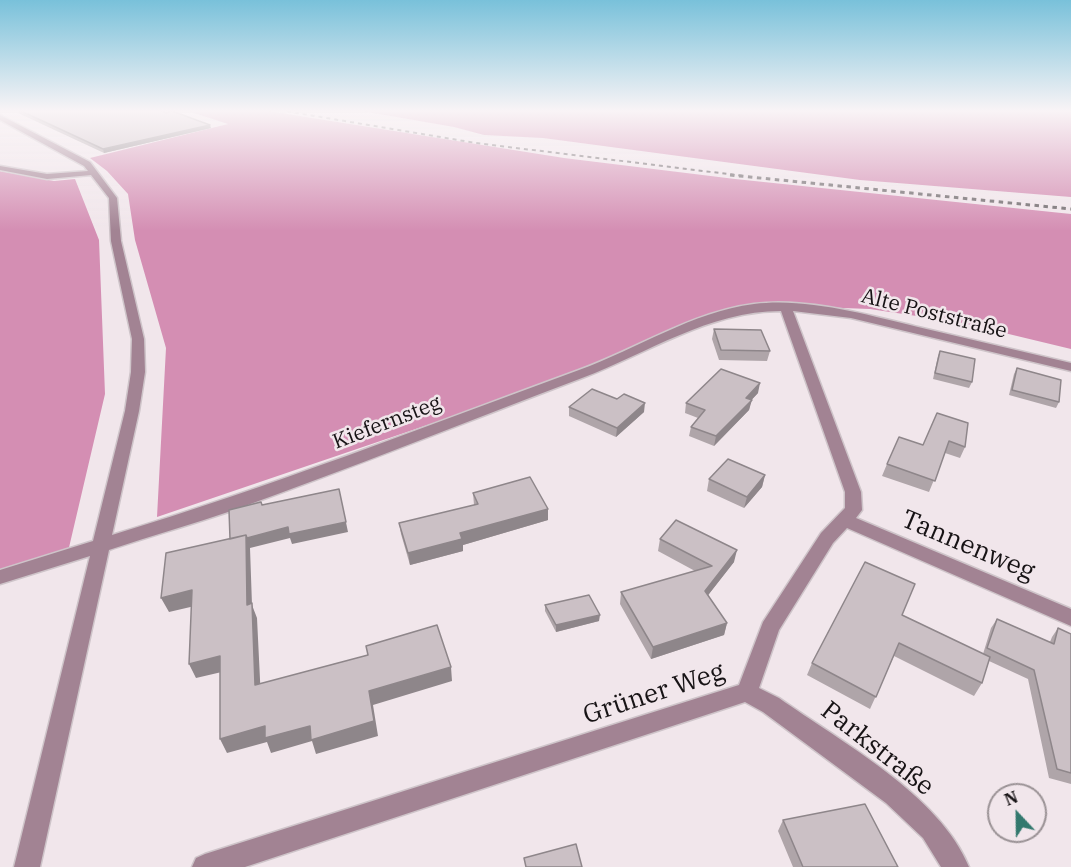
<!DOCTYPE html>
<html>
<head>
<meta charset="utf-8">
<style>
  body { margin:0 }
  #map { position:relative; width:1071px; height:867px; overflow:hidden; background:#f1e6eb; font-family:"IBM Plex Serif",serif }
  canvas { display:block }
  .north { position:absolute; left:987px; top:783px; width:60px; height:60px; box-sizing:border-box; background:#f1e6eb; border:2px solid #9a9295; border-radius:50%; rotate:338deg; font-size:16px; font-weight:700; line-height:24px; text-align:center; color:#171315 }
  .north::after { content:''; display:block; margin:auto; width:21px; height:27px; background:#33796e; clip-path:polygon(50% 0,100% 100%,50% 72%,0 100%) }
</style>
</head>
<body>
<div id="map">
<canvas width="1071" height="867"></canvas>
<div class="north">N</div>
</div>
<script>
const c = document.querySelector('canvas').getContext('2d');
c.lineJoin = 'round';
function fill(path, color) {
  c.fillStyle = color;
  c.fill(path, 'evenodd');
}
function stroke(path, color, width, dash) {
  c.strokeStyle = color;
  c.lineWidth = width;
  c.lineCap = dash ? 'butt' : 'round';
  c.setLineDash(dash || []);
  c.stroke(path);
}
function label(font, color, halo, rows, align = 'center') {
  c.font = font + ' "IBM Plex Serif",serif';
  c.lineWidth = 5;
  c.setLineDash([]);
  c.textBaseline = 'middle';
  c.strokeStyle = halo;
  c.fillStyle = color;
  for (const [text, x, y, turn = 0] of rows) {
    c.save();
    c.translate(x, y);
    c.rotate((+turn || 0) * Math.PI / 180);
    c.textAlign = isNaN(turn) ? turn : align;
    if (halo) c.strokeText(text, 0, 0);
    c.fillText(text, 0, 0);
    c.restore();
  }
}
fill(new Path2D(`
  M185,110H262L564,158L735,179L1071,214V349L963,323L870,309L788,306L715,314L601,366L157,517L166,348L135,240L128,194L107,171L90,158L228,124Z
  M356,110H1071V197L860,180L543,138L484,135L454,127Z
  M0,171L54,181L75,179L99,240L105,394L67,556L0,576Z`), '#d48eb3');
const street = new Path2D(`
  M0,115L90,162L117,198L121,241L144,339L145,372L139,411L112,535C270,487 424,427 579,370C637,349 692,312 754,304C805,297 869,315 918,327C969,339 1020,351 1071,363V371L851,318L793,311L861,492L862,510L856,518L1071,609V626L847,528L833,543L779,630L759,688L779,698C841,742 940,795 969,867H941L923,838L886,803L763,712L745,702L245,867H192L196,858L205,854L739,685L763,622L821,533L845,508V492L781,311C709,311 648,353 582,378C466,422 351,468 234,510C193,524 151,536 109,550L40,867H14L90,556L0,584V570L93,541L125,411L131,372L132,339L111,241L109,198L91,175L47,179L0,170V166L47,174L88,171L84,166L0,120Z`);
stroke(street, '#cec4c9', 3);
fill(street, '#a28393');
stroke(new Path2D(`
  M279,110L476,143L744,176`), '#6e686b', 2, [4, 4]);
stroke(new Path2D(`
  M730,175L1071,209`), '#6e686b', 3, [4.5, 4.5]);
fill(new Path2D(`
  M17,110H160L211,128L104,153L18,113Z
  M714,329L770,351L767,361L719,360L712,339Z
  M940,351L972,382L969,388L933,379L938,356Z
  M1017,368L1059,402L1056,408L1009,395L1014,374Z
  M758,393L751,400L749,410L714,446L689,436L691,427L698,418L685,413L686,403Z
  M569,407L644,412L616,437L569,416Z
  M937,413L965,447L960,458L945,453L929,492L882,476L887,464L923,445Z
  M765,475L762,487L744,508L707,491L709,479Z
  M473,493L548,520L463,545V551L410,565L401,534L399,523L474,505Z
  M660,539L734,562L708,595L727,623L724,635L651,659L620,604L621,592L695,571L658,551Z
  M545,605L599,621L556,632L545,611Z
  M902,615L983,654L991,628L997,619L1050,642L1052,637L1058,628L1071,634V784L1049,778L1028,679L989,661L982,683L974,696L894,656L870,709L807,675L812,663Z
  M783,820L898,867H793L778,831Z`), '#afa5a9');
fill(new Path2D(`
  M210,125L211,128L104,153L103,149Z
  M760,383L758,393L746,406L752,400L749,410L714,446L716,436L746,398Z
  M645,403L644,412L616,437L617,428Z
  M765,475L762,487L744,508L747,497Z
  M339,489L348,532L292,544L290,538L250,548L252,605L257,618L261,700L255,685L247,605L231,542L288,527Z
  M548,509V520L463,545V551L410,565L408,553L460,533Z
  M737,550L734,562L702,603L705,591Z
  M192,590L199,605L169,612L161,598Z
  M600,615L599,621L556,632V625Z
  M727,623L724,635L651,659L653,647Z
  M220,656L226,671L196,678L189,664Z
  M451,667L452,681L373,705L378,736L316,754L312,741L271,753L267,742L227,753L220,739L369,691Z`), '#8e868a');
const building = new Path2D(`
  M19,110H160L166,113L172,111L210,125L103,149Z
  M714,329L761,330L770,351L721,350Z
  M940,351L975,359L972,382L935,373Z
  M1017,368L1061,380L1059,402L1012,390Z
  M721,369L760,383L746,398L752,400L716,436L691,427L705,410L686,403Z
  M592,389L617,399L624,394L645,403L617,428L569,407Z
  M937,413L968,423L965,447L949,441L935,481L887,464L899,437L923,445Z
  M728,459L765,475L747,497L709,479Z
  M530,477L548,509L460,533L462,539L408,553L399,523L478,504L473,493Z
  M339,489L346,522L289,534L288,527L247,538L246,535L230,539L229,510L261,502L262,505Z
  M676,520L737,550L705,591L727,623L653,647L621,592L712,566L660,539Z
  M246,535L247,605L252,603L255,685L368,655L366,646L437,625L451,667L369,691L374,721L311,740L310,726L265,738V726L220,739V656L189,664L192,590L161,598L166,553Z
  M865,562L915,584L902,615L990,657L982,683L899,643L876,697L812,663Z
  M589,595L600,615L556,625L545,605Z
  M997,619L1054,644L1058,628L1071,634V773L1057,769L1034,670L987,648Z
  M865,804L898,867H803L783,820Z
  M576,844L582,867H526L524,858Z`);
fill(building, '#cbc0c5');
stroke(building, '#8e868a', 1.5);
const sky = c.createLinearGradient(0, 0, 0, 231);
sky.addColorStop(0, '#79c1da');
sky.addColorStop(0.48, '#f9f4f6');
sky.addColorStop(1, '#f9f4f600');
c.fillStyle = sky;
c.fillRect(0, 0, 1071, 231);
label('21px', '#171315', '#f1e6eb', [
  ["Alte Poststraße",934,314,14],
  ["Kiefernsteg",387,423,-21]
]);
label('26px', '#171315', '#f1e6eb', [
  ["Tannenweg",968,546,23],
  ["Grüner Weg",654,694,-18],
  ["Parkstraße",877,749,38]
]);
</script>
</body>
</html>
